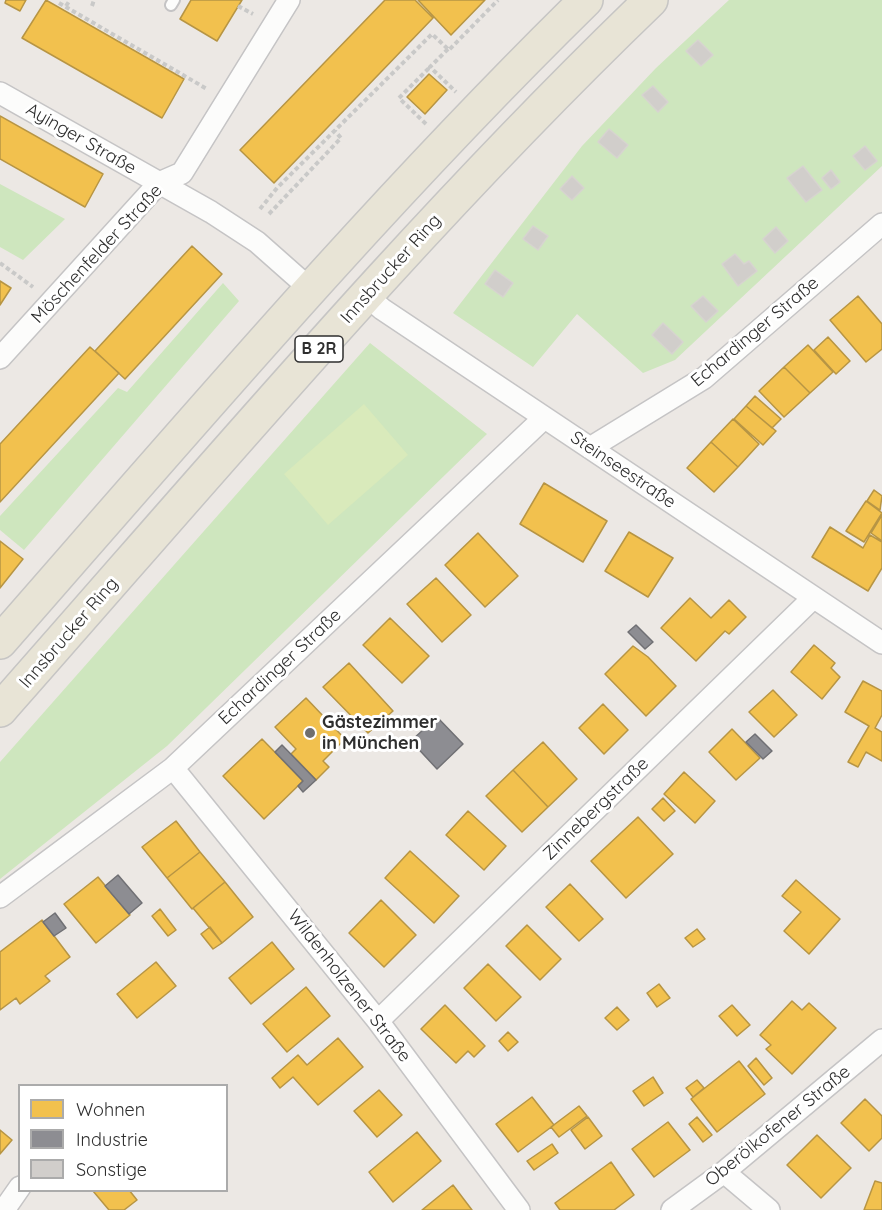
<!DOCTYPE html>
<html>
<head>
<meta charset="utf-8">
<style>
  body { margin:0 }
  #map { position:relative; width:882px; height:1210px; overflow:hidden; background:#ece8e4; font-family:Quicksand,sans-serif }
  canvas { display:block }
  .legend { position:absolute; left:18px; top:1084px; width:210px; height:108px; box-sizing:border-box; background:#fff; border:2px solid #ababab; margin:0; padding:8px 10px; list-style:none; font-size:18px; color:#2e2e2e }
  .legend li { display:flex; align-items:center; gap:12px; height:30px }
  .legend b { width:30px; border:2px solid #ababab }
</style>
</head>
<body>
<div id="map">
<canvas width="882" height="1210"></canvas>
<ul class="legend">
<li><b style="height:16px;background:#f2c14e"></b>Wohnen</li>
<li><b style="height:16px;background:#8d8d92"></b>Industrie</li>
<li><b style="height:16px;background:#d1cecb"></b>Sonstige</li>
</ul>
</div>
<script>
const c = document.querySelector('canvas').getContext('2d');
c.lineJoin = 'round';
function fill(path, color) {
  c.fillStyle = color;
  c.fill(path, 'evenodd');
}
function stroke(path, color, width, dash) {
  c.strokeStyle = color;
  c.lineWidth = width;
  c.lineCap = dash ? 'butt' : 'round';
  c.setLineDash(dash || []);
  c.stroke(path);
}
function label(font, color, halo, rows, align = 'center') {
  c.font = font + ' Quicksand,sans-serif';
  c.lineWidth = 6;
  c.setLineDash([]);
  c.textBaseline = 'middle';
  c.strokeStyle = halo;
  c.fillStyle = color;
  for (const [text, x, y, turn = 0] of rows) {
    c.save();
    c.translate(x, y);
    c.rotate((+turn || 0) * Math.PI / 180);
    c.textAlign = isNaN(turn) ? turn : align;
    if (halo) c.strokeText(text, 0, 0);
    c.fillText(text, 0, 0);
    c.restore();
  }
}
fill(new Path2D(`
  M729,0H882V166L675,360L643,373L577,314L533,367L453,313L582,146L656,68Z
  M0,184L65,219L23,260L0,247Z
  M223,283L239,301L24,550L0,530V516L118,388L127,392Z
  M370,343L487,434L167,746L0,879V762Z`), '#cee6be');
fill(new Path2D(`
  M364,404L408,455L328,525L284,474Z`), '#d9eabb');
const homes = new Path2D(`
  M6,0H26L20,11L5,3Z
  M46,0L184,79L162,118L22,38Z
  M191,0H242L217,41L180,19Z
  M385,0H415L433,18L274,183L240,150Z
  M418,0H485L451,35Z
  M429,74L447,90L425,114L407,97Z
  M0,116L103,174L85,207L0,159Z
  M192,246L222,274L125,379L95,351Z
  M0,281L11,288L0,305Z
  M858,296L882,324V349L866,362L830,320Z
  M828,337L850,361L836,374L814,350Z
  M808,345L833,372L810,393L784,367Z
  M90,347L119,373L0,502V444Z
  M784,367L810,393L784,417L759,391Z
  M755,396L781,419L772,428L746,406Z
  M746,406L776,431L763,445L734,419Z
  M733,419L759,444L738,467L711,442Z
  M711,442L738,467L714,492L687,468Z
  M544,483L607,521L583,562L520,524Z
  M874,490L882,496L880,510L867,501Z
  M866,501L882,513L864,542L846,531Z
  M882,515V541L871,533Z
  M830,527L863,548L870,535L882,542V568L868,591L812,557Z
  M629,532L673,558L648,597L605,571Z
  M478,533L518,576L485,607L445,565Z
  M0,541L23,559L0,588Z
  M436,578L471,615L442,642L407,604Z
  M690,598L711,618L729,600L746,617L729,634L725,631L696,661L661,628Z
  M390,618L429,656L402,683L363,645Z
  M814,645L835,663L831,668L840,677L822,699L791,672Z
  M633,646L648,657L676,686L646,716L605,674Z
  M349,663L393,711L368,733L323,687Z
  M863,681L882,691V715L875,728L882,732V761L866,752L858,767L848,762L869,726L845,712Z
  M773,690L797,715L774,737L749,712Z
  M306,698L345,739L323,761L329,767L316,780L291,754L296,749L275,727Z
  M603,704L628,730L604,754L579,728Z
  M732,729L760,758L736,780L709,752Z
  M262,739L303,781L264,819L223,776Z
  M543,742L577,779L548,807L513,770Z
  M513,770L548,807L522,832L486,796Z
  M684,772L715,801L695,823L664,794Z
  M663,798L675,811L664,821L652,809Z
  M468,811L506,846L484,870L446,835Z
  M638,817L673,854L626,898L591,861Z
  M176,821L200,852L167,878L142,847Z
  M410,851L459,896L434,923L385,878Z
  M200,852L225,882L192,909L167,878Z
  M98,877L130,915L96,943L64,904Z
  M796,880L840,919L809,954L784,931L801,912L782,896Z
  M225,882L253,917L222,943L193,908Z
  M570,884L603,919L579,941L546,907Z
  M381,900L416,935L384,967L349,933Z
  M160,909L176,930L168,936L152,916Z
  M42,920L70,957L45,976L50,981L20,1004L16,998L0,1010V952Z
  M527,925L561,959L540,980L506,946Z
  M210,927L222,943L213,949L201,934Z
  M697,929L705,939L693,947L685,938Z
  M272,942L294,969L251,1004L229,978Z
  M156,962L176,986L137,1018L117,994Z
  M488,964L521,997L496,1021L464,988Z
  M659,984L670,998L657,1007L647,993Z
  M306,987L330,1016L287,1052L263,1024Z
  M792,1001L802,1010L809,1003L836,1028L792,1074L766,1049L771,1045L760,1035Z
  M445,1005L485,1046L474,1057L468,1051L456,1063L421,1029Z
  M732,1005L750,1025L737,1036L719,1016Z
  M617,1007L629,1020L617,1030L605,1018Z
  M508,1032L518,1042L508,1051L499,1041Z
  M338,1038L363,1067L318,1105L293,1077L280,1088L272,1078L298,1055L307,1065Z
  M756,1058L772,1078L764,1085L748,1066Z
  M739,1061L765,1094L717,1132L691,1099Z
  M653,1077L663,1093L644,1106L633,1091Z
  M697,1080L704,1088L693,1097L686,1088Z
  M379,1090L402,1115L377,1137L354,1111Z
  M532,1097L554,1125L518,1152L496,1124Z
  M865,1099L882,1116V1138L869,1151L841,1123Z
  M579,1106L587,1116L559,1137L551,1127Z
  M588,1117L602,1136L585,1149L571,1130Z
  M697,1117L712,1135L703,1142L689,1124Z
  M668,1122L690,1150L654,1177L632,1149Z
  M0,1130L12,1140L0,1154Z
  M417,1132L441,1161L393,1202L369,1172Z
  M817,1135L851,1168L821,1198L787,1165Z
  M552,1144L558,1153L534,1170L527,1161Z
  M611,1162L634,1195L614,1210H560L555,1203Z
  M875,1181L882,1183V1210H864Z
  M453,1185L472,1210H422L438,1197Z
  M129,1190L137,1200L124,1210H109L93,1191Z`);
fill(homes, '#f2c14e');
stroke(homes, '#b79544', 1.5);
const industry = new Path2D(`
  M636,625L653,642L645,649L628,632Z
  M437,717L463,744L437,769L411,741Z
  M755,734L772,751L763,759L746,742Z
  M282,745L316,780L303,792L298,786L303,781L275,752Z
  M118,875L142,903L129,914L105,886Z
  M55,913L66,928L54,936L43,922Z`);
fill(industry, '#8d8d92');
stroke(industry, '#707074', 1.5);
const building = new Path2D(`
  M698,40L713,55L701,66L686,51Z
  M653,86L668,102L658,112L642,95Z
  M609,129L628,145L617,158L598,142Z
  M865,146L877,161L865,170L853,156Z
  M803,166L822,190L806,202L787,178Z
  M831,170L840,182L831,189L822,178Z
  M572,176L584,188L572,200L560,189Z
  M533,226L548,236L538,250L523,239Z
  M776,227L788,241L775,253L763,239Z
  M735,254L744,264L749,261L757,271L738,286L722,264Z
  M495,270L513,283L503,297L485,284Z
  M703,296L718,311L706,322L691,306Z
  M663,323L683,342L672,354L652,335Z`);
fill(building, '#d1cecb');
stroke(building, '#d7d4d0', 1.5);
const lane = new Path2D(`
  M171,5L174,0`);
const street = new Path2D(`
  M0,93L211,212L257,242L309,288
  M366,295L382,309L882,643
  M0,358L159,183L182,173L289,0
  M590,448L704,378L882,224
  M173,768L378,1021L519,1210
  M0,897L173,768L544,418
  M378,1021L813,598
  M724,1172L769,1210
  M4,1210L20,1187
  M672,1210L724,1172L882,1040`);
const primary = new Path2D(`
  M0,642C191,424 379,203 586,0
  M0,710C212,470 419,223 651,0`);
stroke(lane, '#c5c4c5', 14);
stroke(street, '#c5c4c5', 24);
stroke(primary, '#c6c5c4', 36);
stroke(new Path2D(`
  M59,3L207,89
  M66,6L70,0
  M92,6L94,0
  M238,6L253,14
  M448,49L430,67L456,92
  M426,124L399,98L430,67
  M260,209L277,188L432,34L449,50L498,0
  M269,214L341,138L335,131
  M0,263L33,287`), '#c9c9c8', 4, [4.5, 3]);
stroke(lane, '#fcfcfb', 10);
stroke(street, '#fcfcfb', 21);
stroke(primary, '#e8e4d6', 33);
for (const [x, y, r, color] of [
  [310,733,6,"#706f6e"]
]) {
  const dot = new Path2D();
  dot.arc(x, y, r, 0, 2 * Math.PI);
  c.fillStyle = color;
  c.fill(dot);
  stroke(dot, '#fff', 2);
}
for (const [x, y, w] of [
  [319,349,48]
]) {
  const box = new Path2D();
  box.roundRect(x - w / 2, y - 13, w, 26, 4.5);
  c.fillStyle = '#fff';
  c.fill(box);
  stroke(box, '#2e2e2e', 1.5);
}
label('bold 16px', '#2e2e2e', null, [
  ["B 2R",319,349]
]);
label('18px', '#2e2e2e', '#fff', [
  ["Ayinger Straße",81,139,30],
  ["Möschenfelder Straße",97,254,-47],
  ["Innsbrucker Ring",391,269,-48],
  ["Echardinger Straße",755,332,-40],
  ["Steinseestraße",623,470,34],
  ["Innsbrucker Ring",69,633,-49],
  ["Echardinger Straße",280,667,-43],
  ["Zinnebergstraße",596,809,-44],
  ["Wildenholzener Straße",349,986,52],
  ["Oberölkofener Straße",778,1126,-39]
]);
label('bold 18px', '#2e2e2e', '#fff', [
  ["Gästezimmer",322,723],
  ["in München",322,744]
], 'left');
</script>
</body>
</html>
